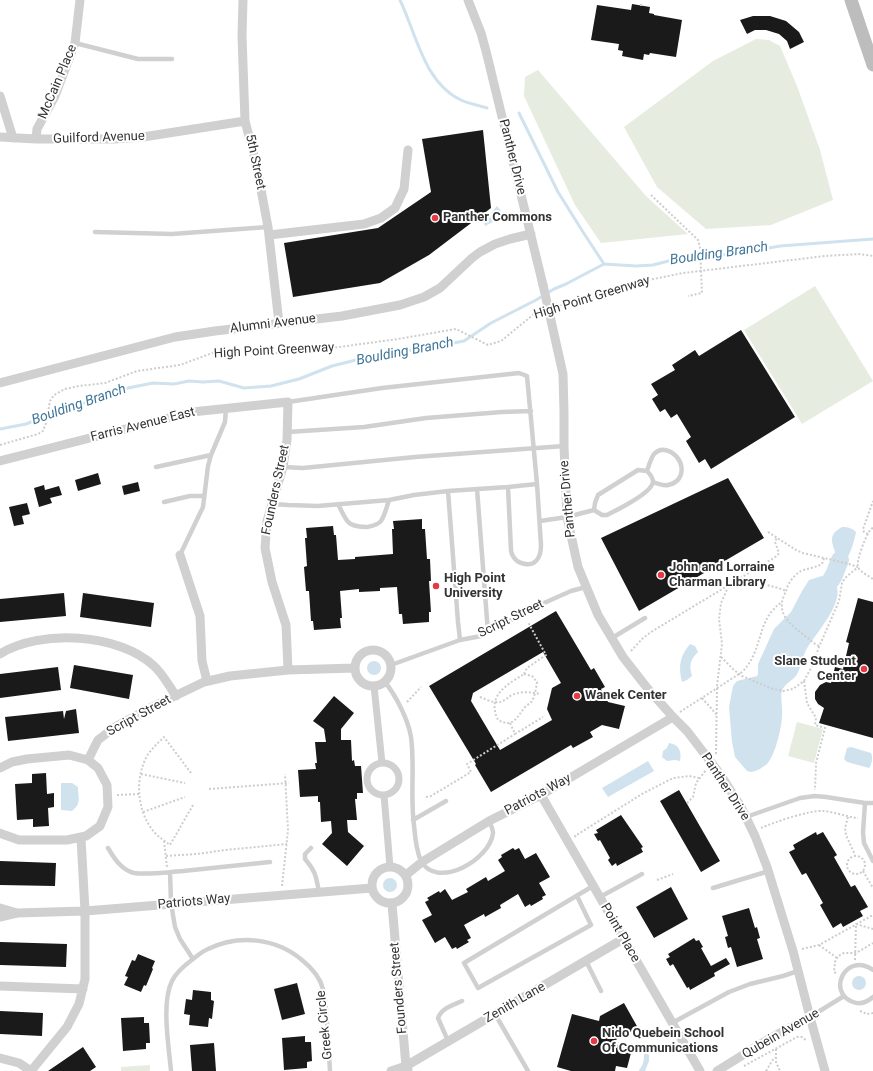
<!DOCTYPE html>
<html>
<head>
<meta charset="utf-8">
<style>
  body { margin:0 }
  canvas { display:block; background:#fff }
</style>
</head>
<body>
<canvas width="873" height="1071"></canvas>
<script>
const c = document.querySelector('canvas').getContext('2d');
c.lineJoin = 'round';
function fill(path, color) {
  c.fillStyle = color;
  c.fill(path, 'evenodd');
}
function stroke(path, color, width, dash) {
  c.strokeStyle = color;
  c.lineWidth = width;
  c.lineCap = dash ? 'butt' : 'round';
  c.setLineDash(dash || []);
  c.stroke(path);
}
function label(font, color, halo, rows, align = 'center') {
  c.font = font + ' Roboto,sans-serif';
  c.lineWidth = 4;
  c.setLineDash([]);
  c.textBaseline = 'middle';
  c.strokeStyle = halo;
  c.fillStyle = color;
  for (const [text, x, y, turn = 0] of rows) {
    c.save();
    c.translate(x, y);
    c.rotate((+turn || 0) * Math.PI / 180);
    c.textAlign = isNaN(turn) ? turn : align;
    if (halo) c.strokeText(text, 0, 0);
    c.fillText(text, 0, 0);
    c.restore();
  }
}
fill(new Path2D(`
  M756,39L769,40L780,46L797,86L820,150L833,200L771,225L706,229L657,187L624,127L713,61Z
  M538,70L646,196L688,234L601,243L575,205L524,96L525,77Z
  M815,286L873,381L802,424L744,330Z
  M797,722L823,729L814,763L788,756Z
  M150,1065V1071H121V1067Z`), '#e6ecdf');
fill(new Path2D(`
  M497,206L501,211L495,221L485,226L483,219L490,214Z
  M842,527C848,527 852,528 856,532C855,538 850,558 844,561C842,561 839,560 837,559C834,545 825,536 842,527Z
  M822,576C826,578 832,579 835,583C847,601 814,635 806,650C802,658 801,668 796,676C792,681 784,684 782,691C780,695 783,710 782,715C782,727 775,756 767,764C762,768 757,771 751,772L747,771L735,757L732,742L729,707L733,686L737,681L757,676L758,674V664L774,629L791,612L802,591L809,580Z
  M690,644L695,646L698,652C690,660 689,665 692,676L687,680L682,682C678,666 680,656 690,644Z
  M367 668a7 7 0 1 1 14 0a7 7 0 1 1-14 0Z
  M669,743C679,744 682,752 680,761L675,760L667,761L662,757L663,751L667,748Z
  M851,747L871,753C873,757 872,765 869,768L847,762L844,759L847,748Z
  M648,761L654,771L608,797L602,788Z
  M61,783H72L78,787C78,798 82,803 72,811L61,810Z
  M383 885a7 7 0 1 1 14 0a7 7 0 1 1-14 0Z
  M852 983a7 7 0 1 1 14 0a7 7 0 1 1-14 0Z
  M644,1052L649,1055V1061L645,1071H639V1070C644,1065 644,1059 644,1052Z`), '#cfe2ee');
stroke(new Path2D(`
  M400,0C416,33 424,83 461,100C469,104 479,105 487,108
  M519,113L558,192L583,232L604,264
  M0,429L26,424L66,408L110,396L128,388L153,383L174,384L189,381L203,382L219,381L244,388L271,386L299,379L332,366L364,358L432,347L464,341L491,323L536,300L554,289L566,284L604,264L636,266L653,265L680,258L734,254L780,246L873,239`), '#cfe2ee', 3);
stroke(new Path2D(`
  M831,580L834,575L840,560`), '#cfe2ee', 18);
fill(new Path2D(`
  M632,4L650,7L649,13L654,14V15L682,20L676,57L650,53L649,55L644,54L643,60L622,56L623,51L618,50L619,44L591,40L597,5L631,10Z
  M753,16H770L786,21L799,32L804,42L790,49L787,41L779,34L766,30H755L747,34L740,20Z
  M483,130L491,208L429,255L380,283L293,297L284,243L378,228L431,192L422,139Z
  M741,330L795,417L711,469L705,459L699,463L686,441L691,437L677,414L671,418L665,409L660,412L652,399L658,395L651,384L675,370L672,365L695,350L699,356Z
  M98,473L101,484L78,491L75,480Z
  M728,478L764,538L639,611L601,538Z
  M138,482L140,491L124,495L122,486Z
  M44,485L45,490L59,486L62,495L50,498L52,503L39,507L34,488Z
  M27,503L30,514L22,516L24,524L14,526L9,507Z
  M422,519V529H425L427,559H430L431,581H429L431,612H429V622L403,624L402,614H399L397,587L380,588V591L359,592V589L340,591L342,618H340L341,628L314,630L313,621H311L309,591H306L304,567L307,566L305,538H307L306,528L333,526L334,535H336L338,560L355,559V557L393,554L392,529H394L393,521Z
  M64,593L66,616L0,622V599Z
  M83,593L154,603L151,627L80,617Z
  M858,598L873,602V738L819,723L824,708L818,704L815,699V692L820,685L826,682L831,683L835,667L843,669L849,643L846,642Z
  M556,611L591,670L594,668L605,687L601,689L608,702L625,706L619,729L602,725L590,732L593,737L573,748L571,745L491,792L475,765L476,764L429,686ZM543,652L561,683L552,688L547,709L552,720L500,750L471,701L473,693Z
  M74,665L133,675L129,699L70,688Z
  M58,667L61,690L0,698V674Z
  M334,696L354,713L341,729V740H351L352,761L354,760L355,766H361L363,793H357V799H355L357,820H347L348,832L364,846L347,866L322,844L332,833L331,821L321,822L320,802H318V796L300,797L298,770L316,769L315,763H317L315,742H326L324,729L313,721Z
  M76,709L79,733L8,741L5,717L63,711L64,719L66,711Z
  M46,773L47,794L54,793V807L48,808L49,826L33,827V819L17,820L15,784L32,783V774Z
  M679,790L720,861L701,872L660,801Z
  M621,815L643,847L641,848L643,852L617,866L616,863L612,866L608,860L610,858L600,840L598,841L594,834L598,833L596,830Z
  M816,832L817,835L823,832L837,855L834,857L851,887L855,885L868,907L860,911L863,916L843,927L841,923L833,928L820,905L823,903L806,873L802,875L789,852L795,849L793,845Z
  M513,848L515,850L519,848L525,859L536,853L550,877L539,883L546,895L542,897L543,899L531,906L530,904L525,907L518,894L500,905L501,908L485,917L484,914L464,925L471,938L467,940L469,942L457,949L456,947L452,949L445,937L435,943L422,920L432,915L425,902L429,900L427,898L439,891L440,893L445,889L452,900L468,892L466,889L486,877L488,881L505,871L498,860L502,857L501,855Z
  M0,861L56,863L55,886L0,885Z
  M671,887L688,919L654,938L636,907Z
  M749,908L755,928L757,927L760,938L757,939L763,959L737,967L731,947L728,948L725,937L728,936L722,916Z
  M694,938L696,941L699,940L703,947L701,948L711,966L726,958L730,964L714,973L715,976L690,990L689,987L687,988L673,964L670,966L666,959L670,957L668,954Z
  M0,942L67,944L66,967L0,965Z
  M138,954L155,961L152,968L153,969L146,986L144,985L141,992L124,985L128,977L125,976L132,960L135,961Z
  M297,983L305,1014L282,1020L274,989Z
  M193,990L211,992V1000L214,1001L212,1019L209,1018L208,1027L189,1025L190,1015L184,1014L186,999L192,1000Z
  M624,1003L638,1028L610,1043L632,1049L627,1068L616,1066L615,1071H571L557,1067L572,1014L599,1021L600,1016Z
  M0,1011L43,1013L42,1036L0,1034Z
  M144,1017V1023H149L150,1043H146V1049L123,1051L121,1018Z
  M305,1036V1042H311L312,1061L307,1062V1068L284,1070L282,1038Z
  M214,1043L216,1071H192L190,1045Z
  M83,1047L96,1067L90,1071H48Z`), '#1a1a1a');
stroke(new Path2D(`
  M641,6V2
  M651,195L698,240L700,247L702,293L688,296
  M556,307L596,294L639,282L683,273L825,256L859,254L873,256
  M0,445L38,434L43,431L46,423L50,401L54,395L65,389L79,386L105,383L137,371L180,365L215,352L279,353L332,348L398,339L456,329L488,345L501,341L534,314L541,312
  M873,528C871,529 870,530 869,532C865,538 856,561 858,567C860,572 869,576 873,579
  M768,532L796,550L803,553L849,564L858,567
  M868,534L864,532L863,529L873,501
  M736,581C753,583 770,584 786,591
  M819,646C814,644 811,640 806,637C796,628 780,619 782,603C782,599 785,594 786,591C788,583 794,575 801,571C808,568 815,568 822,564L824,558
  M631,651L642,639L651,632L777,556L779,553L775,542L777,537
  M721,657L734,670L742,676L773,689L783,691L793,689L804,681L812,666L819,647L839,601L842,583L845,578L858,567
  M524,674L532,676L537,682C536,688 535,696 532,701C531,703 527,705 525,707C516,718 514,728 498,720C497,717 495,714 495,711C491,692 512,682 524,674Z
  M524,674L527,668L546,655L528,622
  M804,681L807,703L816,718L815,725L825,728L816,763L815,790
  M480,697C485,699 491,702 495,702C504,703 506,698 512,695C521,691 531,692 540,694
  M702,698L717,715
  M407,702L421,687
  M680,712L742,672C748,666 751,661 754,654C761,638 761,625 772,611C775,608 777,605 781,603
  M510,723L515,734L543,717
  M716,754L717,686L722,644L719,619L721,603L729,585
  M191,773L164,737C157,744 150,750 146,758C134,782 138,814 155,833C160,838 165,841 170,845L193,805
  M141,774L185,783
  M209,789L289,783
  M117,795L139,794
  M426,797L431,796L471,772L467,764L515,734
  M687,803L693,797L696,783L706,770
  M143,812L185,797
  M848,817L845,828L846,835L855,855
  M761,828C775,822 809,810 824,811C835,812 847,817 858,818
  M576,837L575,836L642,794L673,778L689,776L699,778
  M164,841L167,867
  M847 865a9 9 0 1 1 18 0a9 9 0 1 1-18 0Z
  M166,856L197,854L225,850L287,844
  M863,871L873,888
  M657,880L673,874
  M282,886L288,830L285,774
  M819,945L837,958
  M802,949L819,945L873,915
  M855,960L856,924L873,929
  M836,973L834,972L835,962L838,956L844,953H856L873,943
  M860,1011L867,1014L873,1013
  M776,1049V1062L780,1071
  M744,1066L797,1037H802L807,1041
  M766,1071L772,1061L775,1057`), '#cdcdcd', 2, [2, 2]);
stroke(new Path2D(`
  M75,43L138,59H172
  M95,232L172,234L268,227
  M288,402L382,388L519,373L527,376L537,484L541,545C541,550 540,557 536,561C530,567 517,564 513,556C512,555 511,551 511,550L508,487L537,484
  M288,432L364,427L426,418L502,412L531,411
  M156,467L211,455
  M283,467L303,468L415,457L564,446
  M647,471C649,465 651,458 654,454C658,450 661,449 665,450C684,454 689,481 668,485C663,486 658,484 653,482
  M477,489L488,633
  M448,491L458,622L460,640
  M164,502L190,496H204
  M272,504L288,505L318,506L389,500L414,495L448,491L508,487
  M338,504C347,521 346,527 367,527C372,526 378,525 381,521C385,515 387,506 389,500
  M540,521L567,517L594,510L595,503L598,495L638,470L647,471C650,474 653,478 653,482C652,493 617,510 607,515H602L594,510
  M180,555L203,507L208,466L211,455L225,422L226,408
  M612,638L645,618
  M391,665L460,640L481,636L493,630L535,607L571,591L586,587
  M385,682C396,696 408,719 411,737C415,766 410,796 414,825C415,837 416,850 421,861C437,890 490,860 493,833C493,829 491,825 489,821
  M865,803L863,832L864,843L873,861
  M746,817L800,798L815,796L826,797L865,803H873
  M413,820L446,801
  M108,848C114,858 121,870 134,873C147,875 169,872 183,871C212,868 241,865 270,862
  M311,848L305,854V859C316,872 316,876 319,892
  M170,872L171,903L175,927L180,939L193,959C198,955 203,951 208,949C239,934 276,938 302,960C312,968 320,977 323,989C326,1000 326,1012 327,1022C328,1039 329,1055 330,1071
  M713,888L769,871
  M577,896L591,925L478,988L464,963L593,886
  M600,897L642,874
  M586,961L601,991
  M873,970C846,951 826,992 853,1002C860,1005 867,1002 873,997
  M495,1014L528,1071
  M810,1017L844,996
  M672,1023L729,992L750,984L783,976L798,971
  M448,1041L438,1018C442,1008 453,1005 462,1001
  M171,1071C169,1047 161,1003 172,981C176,972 185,965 193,959`), '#d0d0d0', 4.5);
stroke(new Path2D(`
  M374,686L382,763
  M367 779a16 16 0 1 1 32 0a16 16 0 1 1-32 0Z
  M384,795L390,867`), '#d0d0d0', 7);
stroke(new Path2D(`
  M243,0L242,36L245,121L256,163L268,227L279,323
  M468,0L481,33L486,51L543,285
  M0,96L13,138
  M0,137L36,139H114L143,137L245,121
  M36,139L37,129L55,96L75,43L80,0
  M269,235L364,224L381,218L395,208L404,189L408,150
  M550,316L563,374L564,412V446L567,517L578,567L598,615L623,657L648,689L673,717L687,731L720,774L741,807L755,836L767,867L793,951L810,1017L825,1071
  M0,383L175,337L215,331L342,316L400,305L424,297L440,288L472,258L480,252L495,244L510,239L531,234
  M0,461L192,412L288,402L287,440L283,467L267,521L265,548L272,582L286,625L288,670
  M180,555L200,616L202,661L207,681
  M355 668a18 18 0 1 1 36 0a18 18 0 1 1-36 0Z
  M0,654C40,629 119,633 154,666C163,674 169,686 176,696
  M88,760L98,740L115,727L154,706L204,682L230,676L288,670L355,668
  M0,768L12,762L27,759L69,755L88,760L98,768L107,785L108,807L100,826L86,836L67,840H19L2,834L0,833
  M541,795L700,1071
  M372 885a18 18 0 1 1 36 0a18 18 0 1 1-36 0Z
  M406,875L422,862L489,821L541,795L673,717
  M392,904L406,1066L408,1069
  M0,908L17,913
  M0,917L17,913L85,911L372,888
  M0,986L83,989
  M0,1058L19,1063L31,1071
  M31,1071L67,1027L79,1004L85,979V911L81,838
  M391,1071L406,1066L423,1056L623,939
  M717,1071L767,1040L810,1017`), '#d0d0d0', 9);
stroke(new Path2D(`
  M851,0L873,65`), '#bdbdbd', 13);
stroke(new Path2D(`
  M543,285L550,316`), '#d0d0d0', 9);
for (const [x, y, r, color] of [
  [435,218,4,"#e63946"],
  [661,575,4,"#e63946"],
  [436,586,4,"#e63946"],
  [864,669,4,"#e63946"],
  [577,696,4,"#e63946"],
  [594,1041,4,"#e63946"]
]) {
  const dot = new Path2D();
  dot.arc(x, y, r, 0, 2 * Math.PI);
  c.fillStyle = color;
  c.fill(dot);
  stroke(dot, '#fff', 1.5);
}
label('13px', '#333', '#fff', [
  ["McCain Place",58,82,-67],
  ["Guilford Avenue",99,138,-2],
  ["Panther Drive",512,157,76],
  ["5th Street",255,162,78],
  ["High Point Greenway",592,298,-17],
  ["Alumni Avenue",273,324,-7],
  ["High Point Greenway",274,351,-3],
  ["Farris Avenue East",143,425,-14],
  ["Founders Street",276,490,-78],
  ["Panther Drive",568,499,-95],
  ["Script Street",511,619,-26],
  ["Script Street",139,716,-29],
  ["Panther Drive",725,787,57],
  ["Patriots Way",538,795,-28],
  ["Patriots Way",194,902,-5],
  ["Point Place",620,933,60],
  ["Founders Street",399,988,-95],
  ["Zenith Lane",515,1003,-30],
  ["Greek Circle",325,1025,-96],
  ["Qubein Avenue",781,1034,-30]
]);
label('bold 13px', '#333', '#fff', [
  ["Panther Commons",443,218],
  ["John and Lorraine",669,568],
  ["Charman Library",669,583],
  ["High Point",444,579],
  ["University",444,594],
  ["Slane Student",856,662,"right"],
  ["Center",856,677,"right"],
  ["Wanek Center",585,696],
  ["Nido Quebein School",602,1034],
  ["Of Communications",602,1049]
], 'left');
label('italic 14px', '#3f7597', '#fff', [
  ["Boulding Branch",719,254,-8],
  ["Boulding Branch",405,352,-11],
  ["Boulding Branch",79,405,-19]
]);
</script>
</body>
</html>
